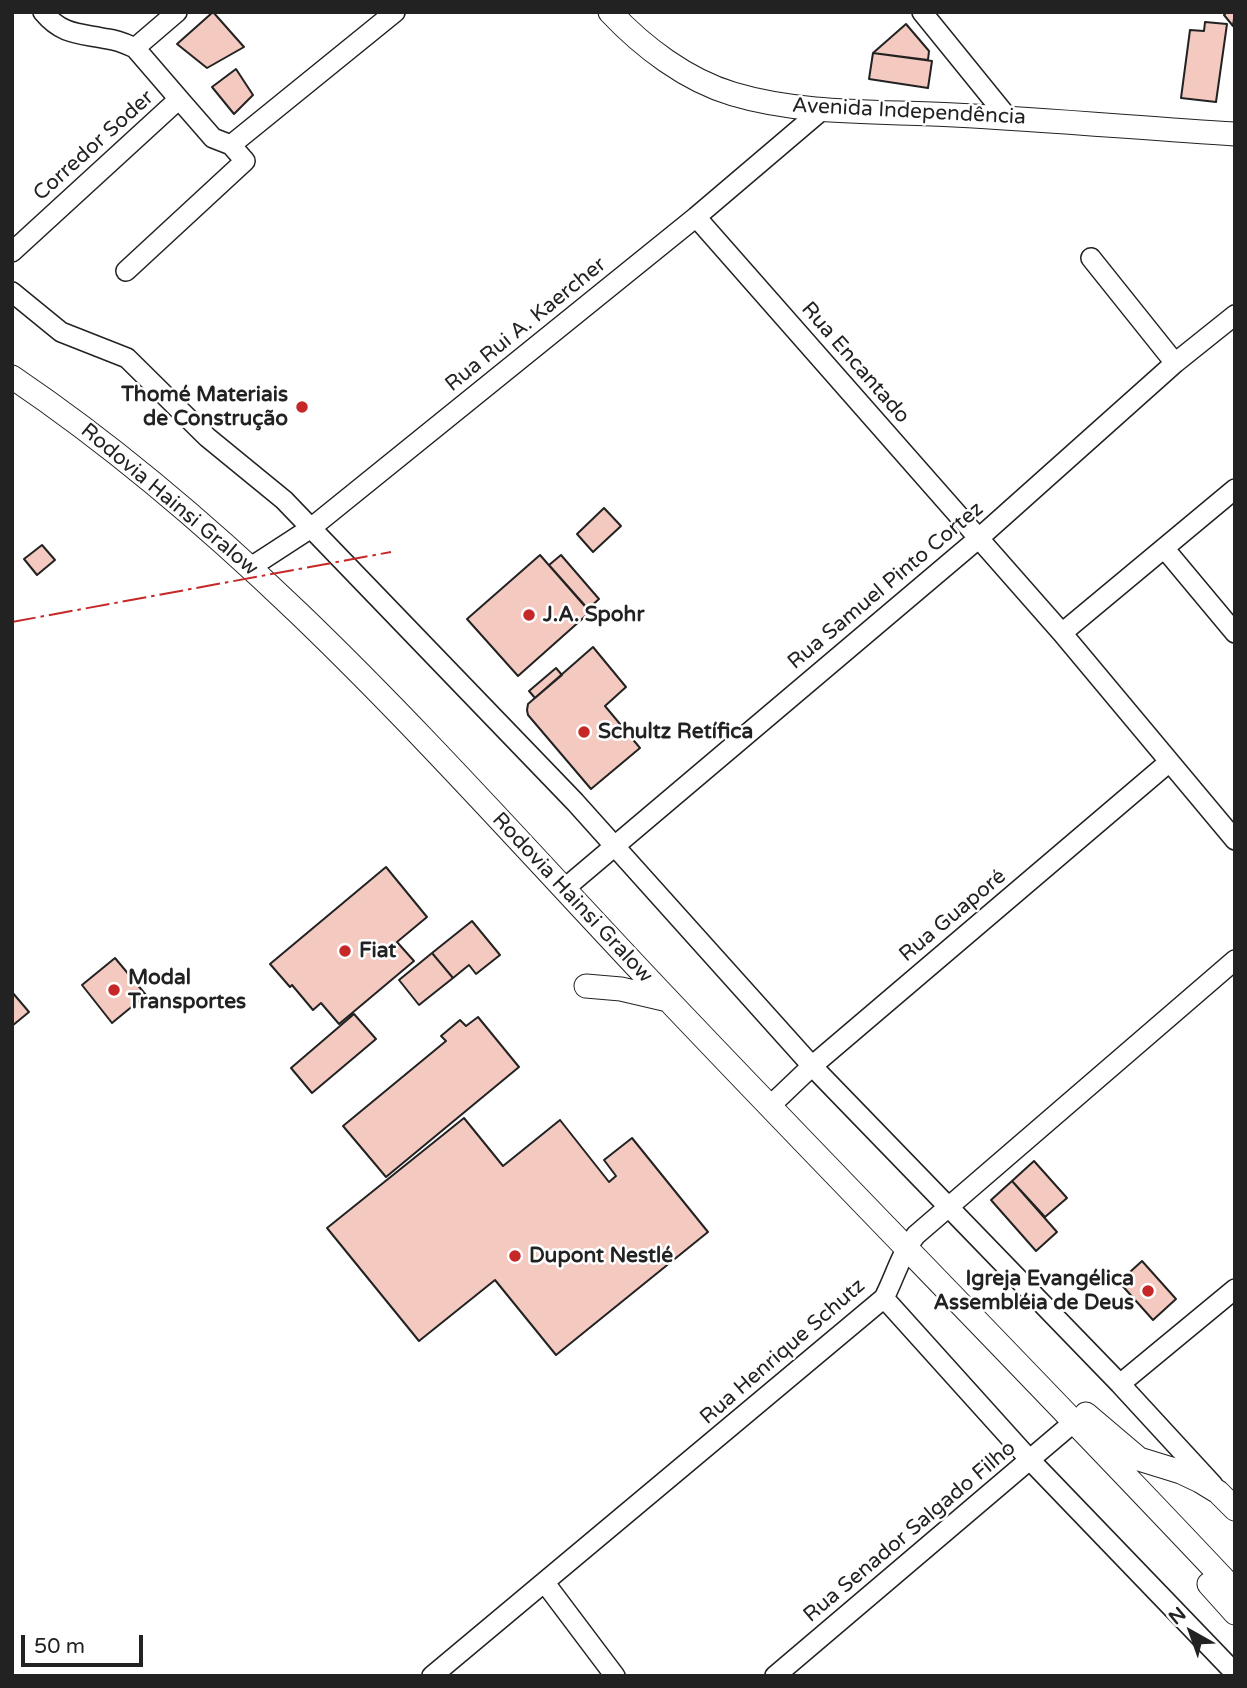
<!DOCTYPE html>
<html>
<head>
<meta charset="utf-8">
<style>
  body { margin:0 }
  #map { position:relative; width:1247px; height:1688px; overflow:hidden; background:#fff; font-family:"Varela Round",sans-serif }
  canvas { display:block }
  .frame { position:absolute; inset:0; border:14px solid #222; pointer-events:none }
  .north { position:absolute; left:1156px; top:1597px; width:70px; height:70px; -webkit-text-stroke:5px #fff; paint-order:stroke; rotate:320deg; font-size:19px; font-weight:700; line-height:28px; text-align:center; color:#222 }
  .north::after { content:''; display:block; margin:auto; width:24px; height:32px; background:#222; clip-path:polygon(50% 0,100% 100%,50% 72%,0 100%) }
  .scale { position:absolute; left:21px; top:1635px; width:122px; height:32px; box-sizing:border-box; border:4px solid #222; border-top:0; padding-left:9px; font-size:21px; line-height:24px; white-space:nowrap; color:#222; -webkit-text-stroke:5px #fff; paint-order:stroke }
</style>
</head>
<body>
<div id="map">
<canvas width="1247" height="1688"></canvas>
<div class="frame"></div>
<div class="north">N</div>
<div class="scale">50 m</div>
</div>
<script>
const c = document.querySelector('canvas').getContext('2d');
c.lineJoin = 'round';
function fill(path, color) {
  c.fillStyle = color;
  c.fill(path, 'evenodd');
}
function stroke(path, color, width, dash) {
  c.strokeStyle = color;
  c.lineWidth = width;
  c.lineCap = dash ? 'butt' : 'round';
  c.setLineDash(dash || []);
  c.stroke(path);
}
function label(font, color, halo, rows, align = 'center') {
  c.font = font + ' "Varela Round",sans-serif';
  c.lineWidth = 5;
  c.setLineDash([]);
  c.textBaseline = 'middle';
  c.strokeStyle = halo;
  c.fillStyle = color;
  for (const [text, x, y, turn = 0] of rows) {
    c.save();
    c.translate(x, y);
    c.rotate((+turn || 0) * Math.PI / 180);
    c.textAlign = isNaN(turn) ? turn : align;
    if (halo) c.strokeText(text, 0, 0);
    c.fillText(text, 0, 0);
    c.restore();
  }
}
const building = new Path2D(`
  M213,12L244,47L207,68L177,44Z
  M1227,12H1235L1233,26L1224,15Z
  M1205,22L1227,24L1216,102L1181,98L1190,30L1204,31Z
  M906,24L929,51L928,60L873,53Z
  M873,53L932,61L928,88L869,79Z
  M236,69L253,95L234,114L212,87Z
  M604,508L621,526L593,552L577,534Z
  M42,545L55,560L37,575L24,559Z
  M540,555L590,612L518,676L467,619Z
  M561,555L599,599L588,609L549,565Z
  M593,647L626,687L605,706L640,748L591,789L528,715L527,710L528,704Z
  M556,668L562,675L535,698L529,691Z
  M386,867L427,917L397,942L414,961L339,1024L321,1003L313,1010L292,985L290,987L270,964Z
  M472,921L500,955L476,974L469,965L453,978L432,953Z
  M432,953L453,978L419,1005L399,980Z
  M115,958L146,995L112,1023L82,985Z
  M12,992L29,1012L12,1026Z
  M354,1014L376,1039L312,1093L291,1068Z
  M478,1017L519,1067L386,1177L343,1126L446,1041L441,1036L460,1020L466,1026Z
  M464,1118L503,1166L560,1120L609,1182L616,1176L604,1160L632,1138L708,1232L556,1355L495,1280L419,1341L327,1228Z
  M1034,1161L1067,1198L1045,1217L1012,1181Z
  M1012,1181L1057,1232L1036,1251L991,1200Z
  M1142,1261L1176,1299L1153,1320L1119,1282Z`);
fill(building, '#f3c9c0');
stroke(building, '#222', 2);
const minor = new Path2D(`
  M43,12C63,36 80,33 108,39C118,40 126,44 135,48
  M922,12L1008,118
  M179,99L213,138L231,145L395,12
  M696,217L1062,633L1235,840
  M12,252L179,99L135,48L177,12
  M1091,258L1175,363
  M126,271L245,161L231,145
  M12,292L61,332L127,358L207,437L284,500L575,802L812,1066L1120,1384L1213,1485
  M1164,548L1235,633
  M251,567L311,528L696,217L823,109
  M1062,633L1235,489
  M564,889L979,538L1175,363L1235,315
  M770,1106L812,1066L1168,763
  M884,1298L1030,1460L1235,1673
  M1120,1384L1235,1289
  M545,1583L615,1676
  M432,1676L884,1298C895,1277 901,1253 916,1235L1235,960
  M775,1676L1074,1422`);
const major = new Path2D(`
  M610,12C643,47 686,80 733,94C803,115 881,111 954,115C1048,120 1141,128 1235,134
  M12,377C265,548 462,783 671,1003C858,1200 1049,1393 1235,1591
  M586,986L621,989L668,1000
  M1086,1414L1139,1459L1181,1472L1200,1481L1218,1492L1235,1509
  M1209,1584L1235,1613`);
stroke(minor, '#222', 22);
stroke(major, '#222', 25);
stroke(minor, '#fff', 19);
stroke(major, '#fff', 23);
stroke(new Path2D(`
  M12,622L391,552`), '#c62828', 2, [24, 5, 3.5, 5]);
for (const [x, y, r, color] of [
  [302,407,7,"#c62828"],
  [529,615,7,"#c62828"],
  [584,732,7,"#c62828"],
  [345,951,7,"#c62828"],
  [114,990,7,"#c62828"],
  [515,1256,7,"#c62828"],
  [1148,1291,7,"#c62828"]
]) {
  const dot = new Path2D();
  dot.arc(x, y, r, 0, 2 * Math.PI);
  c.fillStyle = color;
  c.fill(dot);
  stroke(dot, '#fff', 2.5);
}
label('21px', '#222', '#fff', [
  ["Avenida Independência",909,112,3],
  ["Corredor Soder",94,146,-42],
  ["Rua Rui A. Kaercher",526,325,-39],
  ["Rua Encantado",855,363,49],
  ["Rodovia Hainsi Gralow",169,500,40],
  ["Rua Samuel Pinto Cortez",886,586,-40],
  ["Rodovia Hainsi Gralow",572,898,47],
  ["Rua Guaporé",953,916,-40],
  ["Rua Henrique Schutz",783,1352,-41],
  ["Rua Senador Salgado Filho",910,1532,-40]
]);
label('bold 21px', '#222', '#fff', [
  ["Thomé Materiais",288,395,"right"],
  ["de Construção",288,419,"right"],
  ["J.A. Spohr",543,615],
  ["Schultz Retífica",598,732],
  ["Fiat",359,951],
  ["Modal",128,978],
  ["Transportes",128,1002],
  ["Dupont Nestlé",529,1256],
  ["Igreja Evangélica",1134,1279,"right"],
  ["Assembléia de Deus",1134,1303,"right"]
], 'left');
</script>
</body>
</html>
